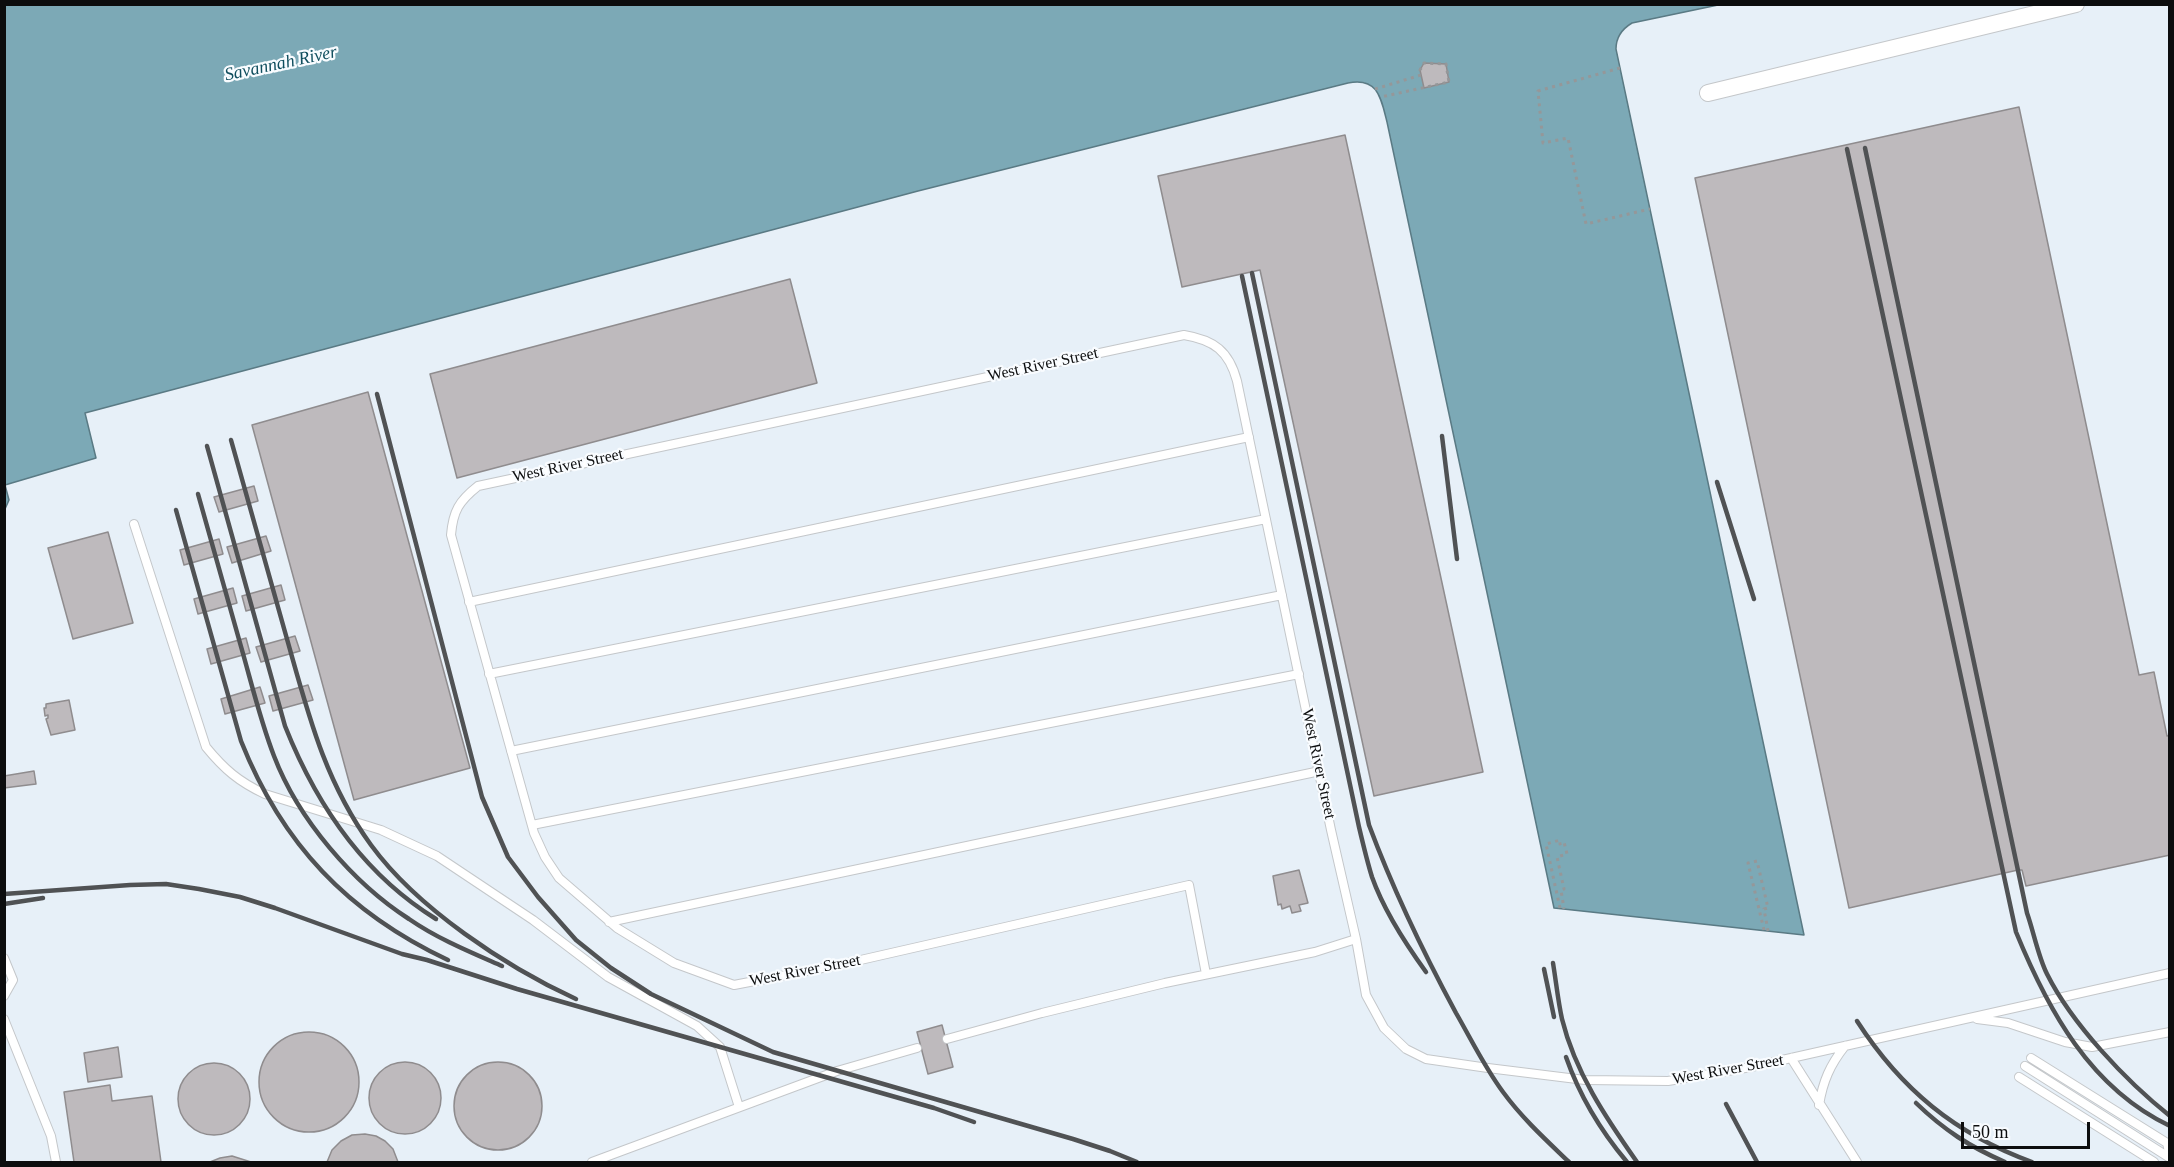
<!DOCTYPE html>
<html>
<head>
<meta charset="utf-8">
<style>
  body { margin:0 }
  #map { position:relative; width:2174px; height:1167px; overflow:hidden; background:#f9fcff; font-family:Georgia,serif }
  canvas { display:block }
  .frame { position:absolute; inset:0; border:6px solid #0c0d0e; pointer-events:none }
  .scale { position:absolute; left:1961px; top:1122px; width:129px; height:27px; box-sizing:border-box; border:3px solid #0c0d0e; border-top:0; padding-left:8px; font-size:18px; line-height:21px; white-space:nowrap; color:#0c0d0e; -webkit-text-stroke:4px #f9fcff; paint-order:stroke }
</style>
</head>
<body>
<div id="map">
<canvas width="2174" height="1167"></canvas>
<div class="frame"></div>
<div class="scale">50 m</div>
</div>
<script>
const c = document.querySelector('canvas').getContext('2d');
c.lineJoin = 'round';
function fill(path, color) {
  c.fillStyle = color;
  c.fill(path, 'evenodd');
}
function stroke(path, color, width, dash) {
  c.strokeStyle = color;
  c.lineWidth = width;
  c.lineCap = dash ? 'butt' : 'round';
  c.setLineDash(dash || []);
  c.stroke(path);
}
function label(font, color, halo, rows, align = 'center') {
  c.font = font + ' Georgia,serif';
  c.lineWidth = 4.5;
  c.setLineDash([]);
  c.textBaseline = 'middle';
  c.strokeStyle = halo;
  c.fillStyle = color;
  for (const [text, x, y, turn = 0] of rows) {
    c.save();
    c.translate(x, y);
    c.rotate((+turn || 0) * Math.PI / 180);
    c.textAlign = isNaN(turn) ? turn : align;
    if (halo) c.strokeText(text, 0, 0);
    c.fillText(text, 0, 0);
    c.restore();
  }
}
fill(new Path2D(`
  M1718,5H2169V1162H5L4,509L9,500L5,485L96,458L84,413L918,191L1354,82H1361L1373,87L1382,100L1554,908L1803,935L1616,45L1621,32L1632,23Z`), '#e7f0f8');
const water = new Path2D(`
  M5,5H1718L1632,23C1622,29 1616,37 1616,49L1804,935L1554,908L1387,122C1381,98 1378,77 1348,83L918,191L85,413L96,458L5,485L9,500L5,509Z`);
fill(water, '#7ca9b6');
stroke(water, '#5a7a84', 1.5);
const building = new Path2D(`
  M1424,63L1446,64L1449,82L1424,88L1420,70Z
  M2019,107L2139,675L2154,672L2167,736L2170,735V855L2026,886L2022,870H2018L1849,908L1695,178Z
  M1345,135L1483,772L1374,796L1260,270L1182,287L1158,176Z
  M790,279L817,383L457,478L430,374Z
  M368,392L470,768L354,800L252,425Z
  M254,486L258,501L219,512L214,497Z
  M108,532L133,623L73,639L48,548Z
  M266,536L271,551L232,563L227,547Z
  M219,539L223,554L184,565L180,550Z
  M281,585L285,600L246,611L242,596Z
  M233,588L237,603L198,614L194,599Z
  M295,636L300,651L261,662L256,647Z
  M246,638L250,653L211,664L207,649Z
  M308,685L313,700L273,711L269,696Z
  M260,687L265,703L225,714L221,699Z
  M69,700L75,730L51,735L46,719L48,718V715L45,716L44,708H46V704Z
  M34,771L36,784L4,788V776Z
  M1299,870L1308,903L1299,905L1301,911L1292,913L1290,906L1282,909L1281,904L1278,905L1273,876Z
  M942,1025L953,1067L928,1074L917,1032Z
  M259 1082a50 50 0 1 1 100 0a50 50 0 1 1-100 0Z
  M118,1047L122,1077L88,1082L84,1053Z
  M369 1098a36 36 0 1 1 72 0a36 36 0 1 1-72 0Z
  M454 1106a44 44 0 1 1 88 0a44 44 0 1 1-88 0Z
  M178 1099a36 36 0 1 1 72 0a36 36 0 1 1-72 0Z
  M110,1085L112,1101L152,1096L161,1162H74L64,1092Z
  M365,1134L376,1136L385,1141L393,1149L398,1162H327L332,1150L341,1141L352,1135Z
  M232,1156L251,1162H210L220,1158Z`);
fill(building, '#bebabd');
stroke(building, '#8f8c8e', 1.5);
const lane = new Path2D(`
  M134,524L206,747C224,769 239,782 265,794L381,830L437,856L533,920L608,977L697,1026L720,1047L739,1107
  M469,602L1249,437
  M489,674L1266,519
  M511,751L1282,595
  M532,825L1299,674
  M609,922L1320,771
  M4,958L13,980L4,996
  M1206,974L1189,885L843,964L734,985L674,963L617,928L559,878L545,857L534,833L451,535C453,511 459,501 478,486L1184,335C1214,340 1229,351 1237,381L1331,830L1356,939L1366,995L1384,1028L1406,1049L1426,1059L1488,1068L1585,1080L1668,1081L1751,1067L2170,973
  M4,1019L51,1136L56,1162
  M1977,1019L2008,1023L2065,1042L2092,1047L2170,1032
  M947,1039L1042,1013L1165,983L1315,952L1356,939
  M1791,1058L1857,1162
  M2031,1058L2167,1143L2170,1156
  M2025,1066L2170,1158
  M2019,1077L2154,1162
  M1819,1105C1823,1081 1830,1065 1845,1046
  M592,1162L837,1071L917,1048`);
const street = new Path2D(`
  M1708,93L2076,4`);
stroke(lane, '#c4c7ca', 10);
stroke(street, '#c4c7ca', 18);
stroke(new Path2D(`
  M1620,68L1538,91L1543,143L1568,138L1586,224L1650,209
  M1375,89L1421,75L1420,70L1424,63L1446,64L1449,82L1381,97
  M1560,908L1546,844L1560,840V844L1564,842L1567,854L1557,857L1564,889L1561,890L1564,909
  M1764,930L1748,863L1757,861L1768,908L1764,909L1768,931`), '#959799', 3, [3, 4.5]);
stroke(lane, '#fff', 8);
stroke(street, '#fff', 16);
stroke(new Path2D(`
  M1865,148L2027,913C2034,933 2038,956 2047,974C2072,1024 2126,1081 2170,1116
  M1847,149L2016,932C2048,1010 2090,1088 2170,1126
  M1252,273L1369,825C1394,892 1422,950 1456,1013C1471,1039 1485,1068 1503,1092C1522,1118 1546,1140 1569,1162
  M1242,276L1359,827C1363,844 1367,861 1372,877C1384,911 1405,943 1426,972
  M377,394L482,797L508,857L538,897L576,940L611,968L651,994L773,1052L1073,1139L1110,1151L1137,1162
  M1442,436L1457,559
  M231,440C249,504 267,568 285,632C307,709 323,779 371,845C417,908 506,967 576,999
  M207,446L285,726C316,804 363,874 436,919
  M1717,482L1754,599
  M198,494C212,544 226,593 240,643C251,681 260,720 274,756C298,819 353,883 409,919C438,939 470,952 502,966
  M176,510L241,741C282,844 348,913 448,960
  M4,894L130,885L166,884L199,889L240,897L275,908L402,954L427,960L517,989L934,1108L974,1122
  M4,904L43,898
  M1553,963C1556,981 1558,1001 1562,1019C1575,1072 1606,1118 1637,1162
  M1544,969L1554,1017
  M1857,1021C1901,1089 1955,1134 2032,1162
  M1566,1057C1580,1097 1600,1130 1627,1162
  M1916,1103C1944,1130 1970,1147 2005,1162
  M1726,1104L1757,1162`), '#505254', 4.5);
label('16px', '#0c0d0e', '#f9fcff', [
  ["West River Street",1043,365,-12],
  ["West River Street",568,466,-12],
  ["West River Street",1318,764,78],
  ["West River Street",805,971,-11],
  ["West River Street",1728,1070,-10]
]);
label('italic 18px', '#104e5e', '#f9fcff', [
  ["Savannah River",281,64,-12]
]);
</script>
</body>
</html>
